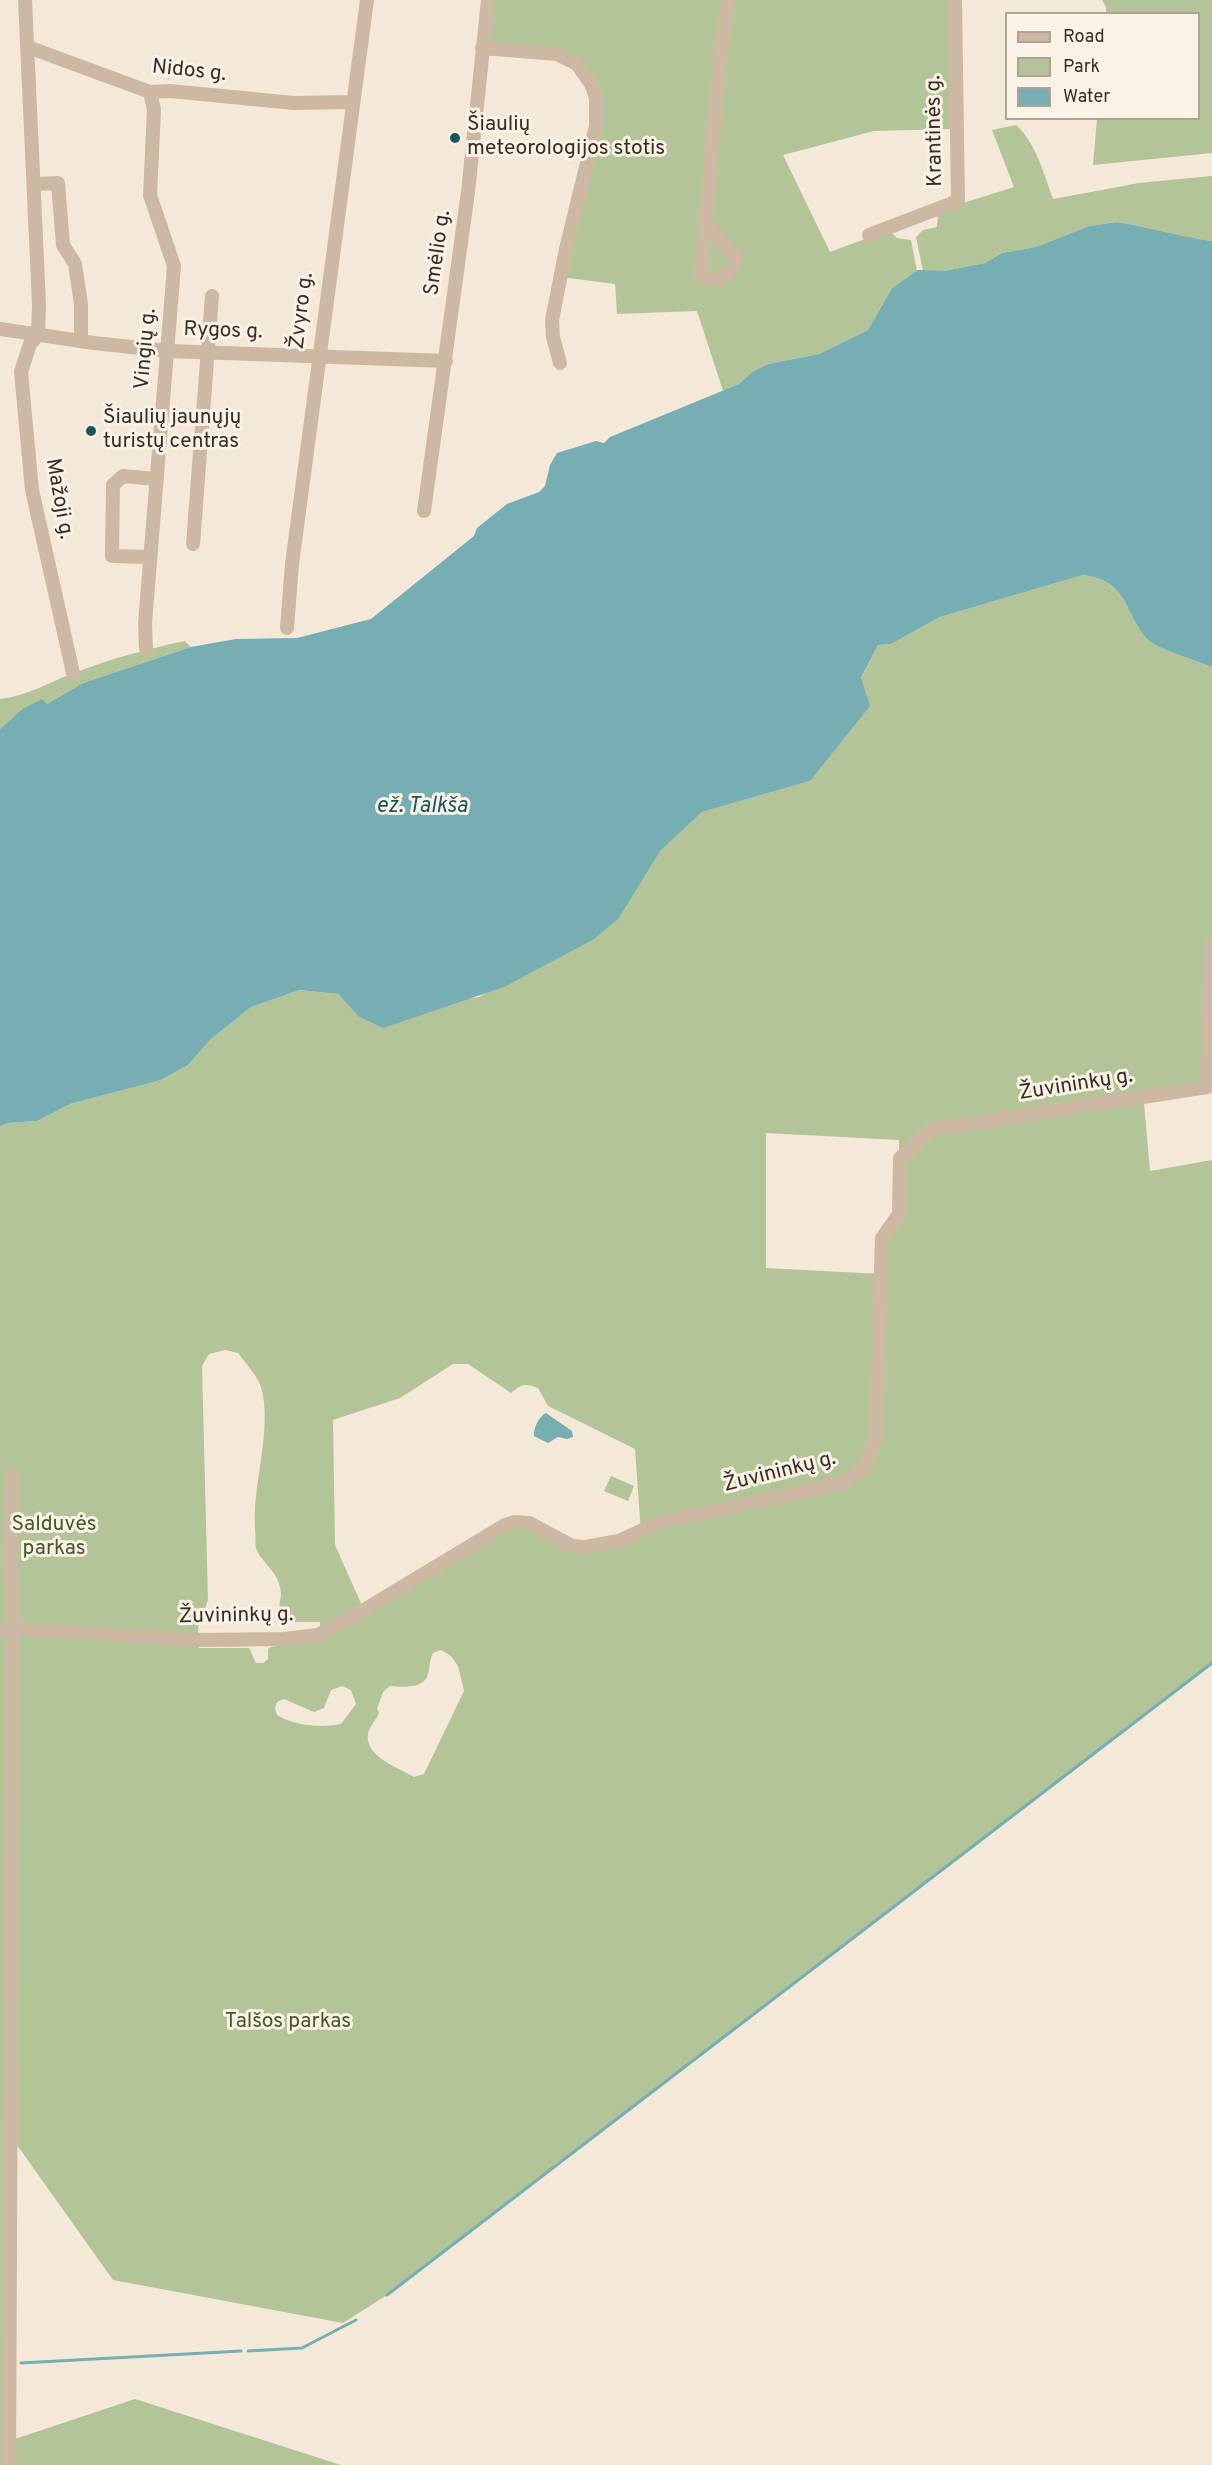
<!DOCTYPE html>
<html>
<head>
<meta charset="utf-8">
<style>
  body { margin:0 }
  #map { position:relative; width:1212px; height:2465px; overflow:hidden; background:#f4e8d9; font-family:Overpass,sans-serif }
  canvas { display:block }
  .legend { position:absolute; left:1005px; top:12px; width:195px; height:108px; box-sizing:border-box; background:#fbf2e6; border:2px solid #ada399; margin:0; padding:8px 10px; list-style:none; font-size:18px; color:#372c26 }
  .legend li { display:flex; align-items:center; gap:12px; height:30px }
  .legend b { width:30px; border:2px solid #ada399 }
</style>
</head>
<body>
<div id="map">
<canvas width="1212" height="2465"></canvas>
<ul class="legend">
<li><b style="height:8px;background:#cdb8a4"></b>Road</li>
<li><b style="height:16px;background:#b3c498"></b>Park</li>
<li><b style="height:16px;background:#76aeb3"></b>Water</li>
</ul>
</div>
<script>
const c = document.querySelector('canvas').getContext('2d');
c.lineJoin = 'round';
function fill(path, color) {
  c.fillStyle = color;
  c.fill(path, 'evenodd');
}
function stroke(path, color, width, dash) {
  c.strokeStyle = color;
  c.lineWidth = width;
  c.lineCap = dash ? 'butt' : 'round';
  c.setLineDash(dash || []);
  c.stroke(path);
}
function label(font, color, halo, rows, align = 'center') {
  c.font = font + ' Overpass,sans-serif';
  c.lineWidth = 6;
  c.setLineDash([]);
  c.textBaseline = 'middle';
  c.strokeStyle = halo;
  c.fillStyle = color;
  for (const [text, x, y, turn = 0] of rows) {
    c.save();
    c.translate(x, y);
    c.rotate((+turn || 0) * Math.PI / 180);
    c.textAlign = isNaN(turn) ? turn : align;
    if (halo) c.strokeText(text, 0, 0);
    c.fillText(text, 0, 0);
    c.restore();
  }
}
fill(new Path2D(`
  M488,0H950L952,129L874,131L783,155L830,252L889,230L897,238L911,240L917,271L892,288L868,330L819,354L768,364L752,372L739,384L723,391L697,311L617,314L615,284L561,277L596,126L591,84L557,54L482,48Z
  M1102,0H1212V153L1093,165L1097,119L1198,118V14L1106,13V7Z
  M1016,125C1036,143 1044,174 1053,199L1139,183L1212,176V241L1180,237L1139,226L1117,222L1089,226L1036,247L1002,253L985,263L944,271H923L916,237L923,230L937,227L938,211L1014,187L992,130Z
  M1083,575C1129,581 1123,612 1148,640C1155,648 1200,662 1212,667V1090L1144,1103L1150,1171L1212,1160V1663L387,2295L343,2323L113,2280L12,2138L9,2441L135,2399L341,2465H0V1126L9,1123L37,1121L70,1104L161,1080L188,1065L210,1040L251,1007L300,990L338,994L358,1016L479,997L619,918L659,851L702,812L810,781L878,645L891,644L940,617ZM766,1133L899,1140V1213L882,1238L881,1274L766,1268ZM225,1350L238,1353C245,1363 257,1375 261,1387C273,1428 252,1485 255,1529C256,1535 255,1543 256,1548C261,1562 277,1571 280,1587C284,1603 273,1602 287,1622H320V1639L271,1647L268,1649V1659L263,1663H256L249,1648H199L198,1628L208,1600L202,1366L209,1354ZM453,1364H468L511,1393C522,1384 525,1383 538,1388L548,1406L635,1449L641,1532L572,1547L515,1522L364,1610L335,1545L333,1420L400,1398ZM441,1650L451,1656L458,1666L464,1691L424,1774L414,1777C399,1768 364,1756 368,1734C369,1727 376,1720 379,1713L377,1709L383,1692L390,1686C401,1687 421,1689 427,1677C430,1670 429,1661 433,1653ZM342,1686L351,1690L356,1704L341,1724C322,1728 294,1726 277,1715L275,1709L277,1702L284,1699L314,1712L324,1708L331,1690Z
  M185,641L191,647L83,683L47,704L21,710L0,729V699C30,695 47,683 74,673C110,659 147,649 185,641Z
  M611,1476L634,1486L628,1501L604,1491Z`), '#b3c498');
fill(new Path2D(`
  M1117,222C1149,227 1179,237 1212,241V667C1200,662 1155,648 1148,640C1123,612 1129,581 1083,575L940,617L891,644L878,645L861,678L870,706L810,781L702,812L660,851L619,918L594,939L504,987L383,1028L358,1016L338,994L300,990L251,1007L210,1040L188,1065L161,1080L70,1104L37,1121L9,1123L0,1126V729L21,710L42,699L47,704L83,683L191,647L236,639L297,638L371,619L474,536L477,528L507,504L539,492L545,486L550,465L557,453L596,441L604,443L610,437L739,384L752,372L768,364L819,354L868,330L892,288L918,270L944,271L985,263L1002,253L1036,247L1089,226Z
  M546,1413L572,1431L573,1437L567,1439L558,1437L548,1443L534,1436C533,1429 539,1416 546,1413Z`), '#76aeb3');
stroke(new Path2D(`
  M387,2295L1212,1663
  M248,2351L302,2348L356,2320
  M21,2363L241,2351`), '#76aeb3', 3);
stroke(new Path2D(`
  M25,0L39,304L38,335L30,344L21,372L32,490L73,673
  M28,47L150,92L170,91L294,103L352,102
  M482,48L557,54L577,64L591,84L596,98V126L566,249L552,320L553,337L560,363
  M34,184L58,183L63,245L75,264L81,304V341
  M705,224L736,257L733,269L720,279L701,276L719,68L728,0
  M869,235L958,201L955,0
  M0,329L94,343L168,351L446,361
  M424,511L468,192L488,0
  M193,544L212,296
  M150,557L112,556L113,485L123,476L156,479
  M287,628L292,564L367,0
  M146,649L145,623L174,266L150,195L154,110L150,92
  M0,1631L13,1629L203,1640L284,1639L318,1635L364,1610L505,1525L515,1522L529,1523L572,1546L585,1547L619,1541L657,1523L843,1483L865,1467L876,1437L882,1238L899,1214L900,1158L931,1130L1207,1087L1212,944
  M9,2465L13,1592L10,1561L13,1475`), '#cdb8a4', 14);
for (const [x, y, r, color] of [
  [455,138,6,"#18555c"],
  [91,431,6,"#18555c"]
]) {
  const dot = new Path2D();
  dot.arc(x, y, r, 0, 2 * Math.PI);
  c.fillStyle = color;
  c.fill(dot);
  stroke(dot, '#fbf2e6', 2);
}
label('21px', '#372c26', '#fbf2e6', [
  ["Nidos g.",189,72,6],
  ["Krantinės g.",936,131,-91],
  ["Smėlio g.",439,253,-82],
  ["Žvyro g.",303,311,-83],
  ["Rygos g.",223,332,2],
  ["Vingių g.",147,349,-85],
  ["Mažoji g.",58,499,80],
  ["Žuvininkų g.",1076,1086,-9],
  ["Žuvininkų g.",780,1473,-14],
  ["Žuvininkų g.",236,1617,-1]
]);
label('21px', '#372c26', '#fbf2e6', [
  ["Šiaulių",467,126],
  ["meteorologijos stotis",467,150],
  ["Šiaulių jaunųjų",103,419],
  ["turistų centras",103,443]
], 'left');
label('21px', '#445828', '#fbf2e6', [
  ["Salduvės",54,1526],
  ["parkas",54,1550],
  ["Talšos parkas",288,2023]
]);
label('italic 22px', '#18555c', '#fbf2e6', [
  ["ež. Talkša",422,808]
]);
</script>
</body>
</html>
